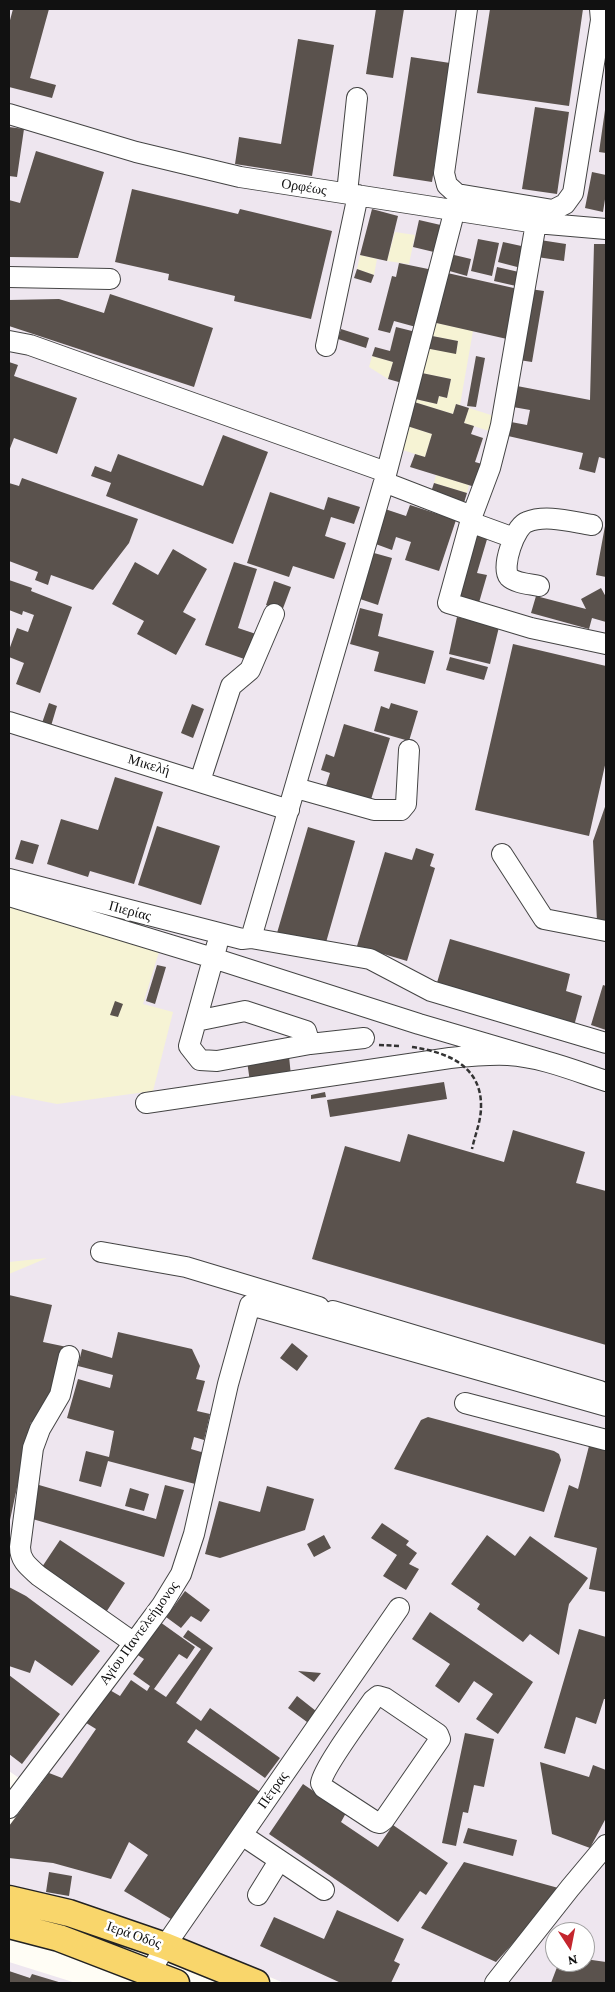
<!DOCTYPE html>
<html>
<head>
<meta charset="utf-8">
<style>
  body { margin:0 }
  #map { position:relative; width:615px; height:1992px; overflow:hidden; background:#fffdf5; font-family:"Crimson Pro",serif }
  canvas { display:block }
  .frame { position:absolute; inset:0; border:10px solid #111; pointer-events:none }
  .north { position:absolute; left:545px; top:1922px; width:50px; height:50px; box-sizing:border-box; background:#fff; border:1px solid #a0a0a0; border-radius:50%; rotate:169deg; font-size:14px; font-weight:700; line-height:20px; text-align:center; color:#111 }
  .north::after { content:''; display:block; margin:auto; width:18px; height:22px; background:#c4262e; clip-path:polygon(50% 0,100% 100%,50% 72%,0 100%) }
</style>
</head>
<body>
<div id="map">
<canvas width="615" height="1992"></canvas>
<div class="frame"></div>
<div class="north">N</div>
</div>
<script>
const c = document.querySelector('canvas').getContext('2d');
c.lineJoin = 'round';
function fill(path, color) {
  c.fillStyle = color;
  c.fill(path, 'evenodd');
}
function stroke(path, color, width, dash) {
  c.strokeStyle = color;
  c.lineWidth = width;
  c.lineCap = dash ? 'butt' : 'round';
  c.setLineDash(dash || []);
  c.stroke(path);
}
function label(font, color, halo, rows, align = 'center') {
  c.font = font + ' "Crimson Pro",serif';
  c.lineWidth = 5;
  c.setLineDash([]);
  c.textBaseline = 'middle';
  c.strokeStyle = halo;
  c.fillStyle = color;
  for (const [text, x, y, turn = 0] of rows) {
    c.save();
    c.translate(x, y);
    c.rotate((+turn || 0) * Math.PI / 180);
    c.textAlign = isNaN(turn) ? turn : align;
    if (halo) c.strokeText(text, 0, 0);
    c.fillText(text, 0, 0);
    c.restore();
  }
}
fill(new Path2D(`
  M9,9H606V1983H284L189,1943L9,1888V1827L36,1790L9,1771ZM555,1932H585V1962H555Z
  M9,1962L76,1983H9Z`), '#eee6ef');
fill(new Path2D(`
  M395,232L415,235L409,264L387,261Z
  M360,255L377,259L374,275L357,269Z
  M432,322L473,331L460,405L456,404L453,414L411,401V398L437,404L439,396L447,398L451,379L417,372L425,348L456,353L458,341L427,335Z
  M372,356L393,362L388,379L369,367Z
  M469,408L494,416L489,431L464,423Z
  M404,425L432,434L425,457L396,448Z
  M436,475L469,485L467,493L434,483Z
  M9,906L159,952L143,1004L173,1012L153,1091L57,1104L11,1095L9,1101Z
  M47,1258L9,1274V1262Z`), '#f6f3d4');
fill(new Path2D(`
  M13,9H49L30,78L56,85L52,98L9,87V24Z
  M376,9H404L393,78L366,74Z
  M490,9H583L569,106L477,93Z
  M298,39L334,45L312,176L235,164L239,137L281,144Z
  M411,57L450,63L432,182L393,176Z
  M535,107L569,112L557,194L522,189Z
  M605,110H606V153L599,152Z
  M9,127L24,129L17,177L9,176Z
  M36,151L104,172L78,258L9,257V200L20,203Z
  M592,172L606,175V193L603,212L585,208Z
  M132,189L238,214L240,209L332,231L311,319L234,301L235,296L168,280L169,274L115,262Z
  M372,209L398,216L387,261L360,255Z
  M419,220L445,226L438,253L413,247Z
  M478,239L499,243L492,276L471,271Z
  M540,240L566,244L564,261L537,257Z
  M503,242L526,247L521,268L498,262Z
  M594,244H606V459L599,457L595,473L579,469L583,453L508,436L511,422L527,425L530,410L513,407L517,386L590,400Z
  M450,254L471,259L467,276L446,270Z
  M399,263L433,270L416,327L394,321L390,333L378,330L392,276L396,277Z
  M497,267L519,272L516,286L494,281Z
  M357,269L374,275L371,283L354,278Z
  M443,272L518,289L507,339L432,322Z
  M530,289L544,291L532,362L519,360Z
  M110,294L213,328L194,387L9,326V300L59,299L104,313Z
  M396,327L416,332L402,383L388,379L393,362L372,356L375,347L390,351Z
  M341,329L369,338L366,348L338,339Z
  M427,335L458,341L456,354L425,348Z
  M476,356L485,358L476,407L467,406Z
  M9,362L18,365L14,376L77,398L57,454L14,438L9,451Z
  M417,372L451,379L447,398L439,396L437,404L411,398Z
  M411,401L453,414L456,404L469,408L464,423L474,426L471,434L483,438L475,462L482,464L475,487L410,467L415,454L425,457L432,434L404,425Z
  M223,435L268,452L233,544L106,496L111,483L91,476L95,466L111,472L118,454L203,486Z
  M22,478L138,519L129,543L93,590L51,575L48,585L35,580L38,572L9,561V483L19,486Z
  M434,483L467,493L463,506L430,495Z
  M270,492L324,510L328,497L360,507L354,524L331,517L325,536L346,543L334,579L293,566L289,577L247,563Z
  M410,505L456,520L439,571L405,560L411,542L396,537L392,550L373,543L385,509L406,516Z
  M605,526H606V577L596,575Z
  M473,532L488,536L477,573L487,575L478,606L463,601L457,589Z
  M173,549L207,569L183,612L196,619L176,655L137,634L144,621L112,604L135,562L158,575Z
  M374,553L392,558L378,605L360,599Z
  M234,562L257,569L238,628L256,634L247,660L205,645Z
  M9,580L32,588L31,591L72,607L40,693L16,684L24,663L9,657V650L17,628L28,632L34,615L23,611L22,615L9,610Z
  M274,581L291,587L282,611L266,605Z
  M601,588L606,597V622L592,618L589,629L531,613L536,596L586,609L581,599Z
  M360,608L383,614L378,636L434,651L425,684L374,671L379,652L350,644Z
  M457,617L499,627L490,664L449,654Z
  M513,644L606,666V761L589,836L475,810Z
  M450,657L488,667L484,680L446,670Z
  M49,703L57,706L51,726L42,723Z
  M391,703L418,711L409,741L374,731L381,706L389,709Z
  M192,704L204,709L193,738L181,733Z
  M344,724L390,738L369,806L324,792L330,773L321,770L326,754L334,757Z
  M115,777L163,792L134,884L90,871L88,877L47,864L61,819L98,830Z
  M606,804V923L597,921L593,841Z
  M157,826L220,846L201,905L138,885Z
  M308,827L355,841L325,946L277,933Z
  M21,840L39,845L33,864L15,859Z
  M416,848L434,854L430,866L435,868L407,961L357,946L385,852L412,860Z
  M450,939L570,974L566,991L582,996L574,1026L436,986Z
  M157,965L166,967L155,1004L146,1001Z
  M603,985L606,986V1030L591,1025Z
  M115,1001L123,1004L118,1017L110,1015Z
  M289,1056L291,1076L250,1082L247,1061Z
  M444,1082L447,1099L330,1117L327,1100Z
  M325,1092L326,1097L311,1099V1095Z
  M513,1130L585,1152L576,1183L606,1191V1345L312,1259L345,1146L400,1162L408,1134L504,1162Z
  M9,1295L52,1305L43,1342L67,1347L55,1400L38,1424L31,1422L10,1520Z
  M118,1332L192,1349L200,1366L196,1379L205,1381L197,1411L210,1414L204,1440L194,1437L191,1449L208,1454L199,1485L108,1461L101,1487L79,1481L86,1451L109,1457L114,1431L67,1418L78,1379L110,1388L113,1375L78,1366L82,1349L112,1358Z
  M292,1343L308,1356L297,1371L280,1358Z
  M428,1417L554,1451L559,1454L561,1460L544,1512L394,1469L421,1420Z
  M589,1446L606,1450V1592L589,1589L597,1548L554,1537L569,1485L578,1489Z
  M39,1485L156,1519L165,1485L184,1490L164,1557L29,1518Z
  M267,1486L314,1499L305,1530L220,1558L205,1554L219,1501L260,1512Z
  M130,1488L149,1494L144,1511L125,1506Z
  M382,1523L409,1541L406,1545L417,1553L409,1564L419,1569L406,1590L383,1576L397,1555L371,1538Z
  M324,1535L331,1548L314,1557L307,1544Z
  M487,1535L515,1556L530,1536L588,1578L569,1604L559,1655L530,1634L523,1642L477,1609L480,1604L451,1584Z
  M60,1540L125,1583L103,1617L38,1573Z
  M9,1587L26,1596L100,1651L72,1686L35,1660L30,1673L9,1666Z
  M185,1591L210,1610L201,1622L191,1616L181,1628L166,1617Z
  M430,1612L533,1682L498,1734L476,1719L493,1694L474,1681L459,1703L435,1686L450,1664L412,1639Z
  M160,1622L195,1647L187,1659L179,1654L154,1689L166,1697L201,1649L183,1637L188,1630L213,1648L176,1703L201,1721L210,1708L280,1758L265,1778L196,1729L187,1742L263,1794L193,1887L176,1922L124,1891L148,1855L129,1842L111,1879L53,1863L9,1858V1826L49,1773L62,1778L96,1729L83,1721L108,1689L120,1696L131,1680L147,1691L150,1686L133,1674L144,1659L136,1654Z
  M579,1629L606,1637V1699H604L596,1724L576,1717L565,1754L544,1748Z
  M298,1671L321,1673L314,1682Z
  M9,1675L60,1714L22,1764L9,1754Z
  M297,1696L316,1711L307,1722L288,1708Z
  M465,1733L494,1739L484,1787L474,1785L468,1813L463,1812L456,1846L442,1843Z
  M540,1762L589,1777L593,1765L606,1770V1818L590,1848L552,1834Z
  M303,1784L346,1813L341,1822L378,1847L393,1825L448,1863L426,1895L420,1891L398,1922L269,1834Z
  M468,1828L517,1840L513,1856L463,1843Z
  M464,1862L562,1889L496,1962L421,1928Z
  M49,1872L72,1876L69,1896L46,1892Z
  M337,1910L404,1939L394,1961L400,1964L391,1983H341L260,1946L274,1917L324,1939Z
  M585,1959L606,1962V1983H551L559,1962H585Z
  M9,1971L30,1978L32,1974L62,1983H9Z`), '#5a524d');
const minor = new Path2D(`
  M467,9L444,173L447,185L457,194L553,210L565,204L573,193L601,20L600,9
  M9,114L136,152L240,177L536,223L606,229
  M347,193L357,98
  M536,223L501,425L490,468L472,516L448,603L531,628L606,644
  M9,277L110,279
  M9,341L30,345L386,472
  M326,346L358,195
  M384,482L472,516
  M470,522L514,538
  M539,586C530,584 515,583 509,577C501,567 515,526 527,522C546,514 572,522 592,525
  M9,722L289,810
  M200,781L231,686L250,670L274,614
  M296,788L374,810H401L406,804L409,750
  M502,854L544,919L606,931
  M9,879L242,939L251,938L370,959L431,991L606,1043
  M9,896L213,958L419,1024L545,1061
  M251,938L384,482L455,209
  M217,945L189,1046L200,1060L217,1061L310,1044L364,1038
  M196,1021L245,1011L306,1031L310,1044
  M146,1103L450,1058C469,1056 489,1054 508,1055C542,1057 575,1071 606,1081
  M101,1252L186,1267L319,1307
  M333,1311L600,1391
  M69,1356L60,1395L40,1429L33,1448L20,1547C20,1561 29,1567 39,1576L134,1643
  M465,1403L606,1440
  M378,1696L385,1698L438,1734L440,1739L384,1820L380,1823L376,1822L324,1788L321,1783C323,1768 362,1716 373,1700Z
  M9,1808L134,1643L162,1605L181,1574L194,1534L228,1384L250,1305L606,1406
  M242,1835L324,1890
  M258,1895L279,1861
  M150,1973L165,1946L399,1608
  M495,1983L570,1888L606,1845`);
const major = new Path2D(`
  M9,1899L69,1913L165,1946L256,1983
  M9,1925L59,1938L176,1983`);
stroke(minor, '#444', 22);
stroke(major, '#222', 29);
stroke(new Path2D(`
  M379,1045L401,1046`), '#333', 2.5, [5, 2.5]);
stroke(minor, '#fff', 20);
stroke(major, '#f9d66b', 26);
stroke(new Path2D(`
  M412,1047C447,1052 482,1066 481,1107C481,1121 475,1135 472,1149`), '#333', 2.5, [5, 2.5]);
label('14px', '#111', '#fff', [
  ["Ορφέως",304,187,9],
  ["Μικελή",149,765,17],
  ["Πιερίας",130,911,15],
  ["Αγίου Παντελεήμονος",139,1633,-54],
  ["Πέτρας",273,1790,-55],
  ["Ιερά Οδός",134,1935,19]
]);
</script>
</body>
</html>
